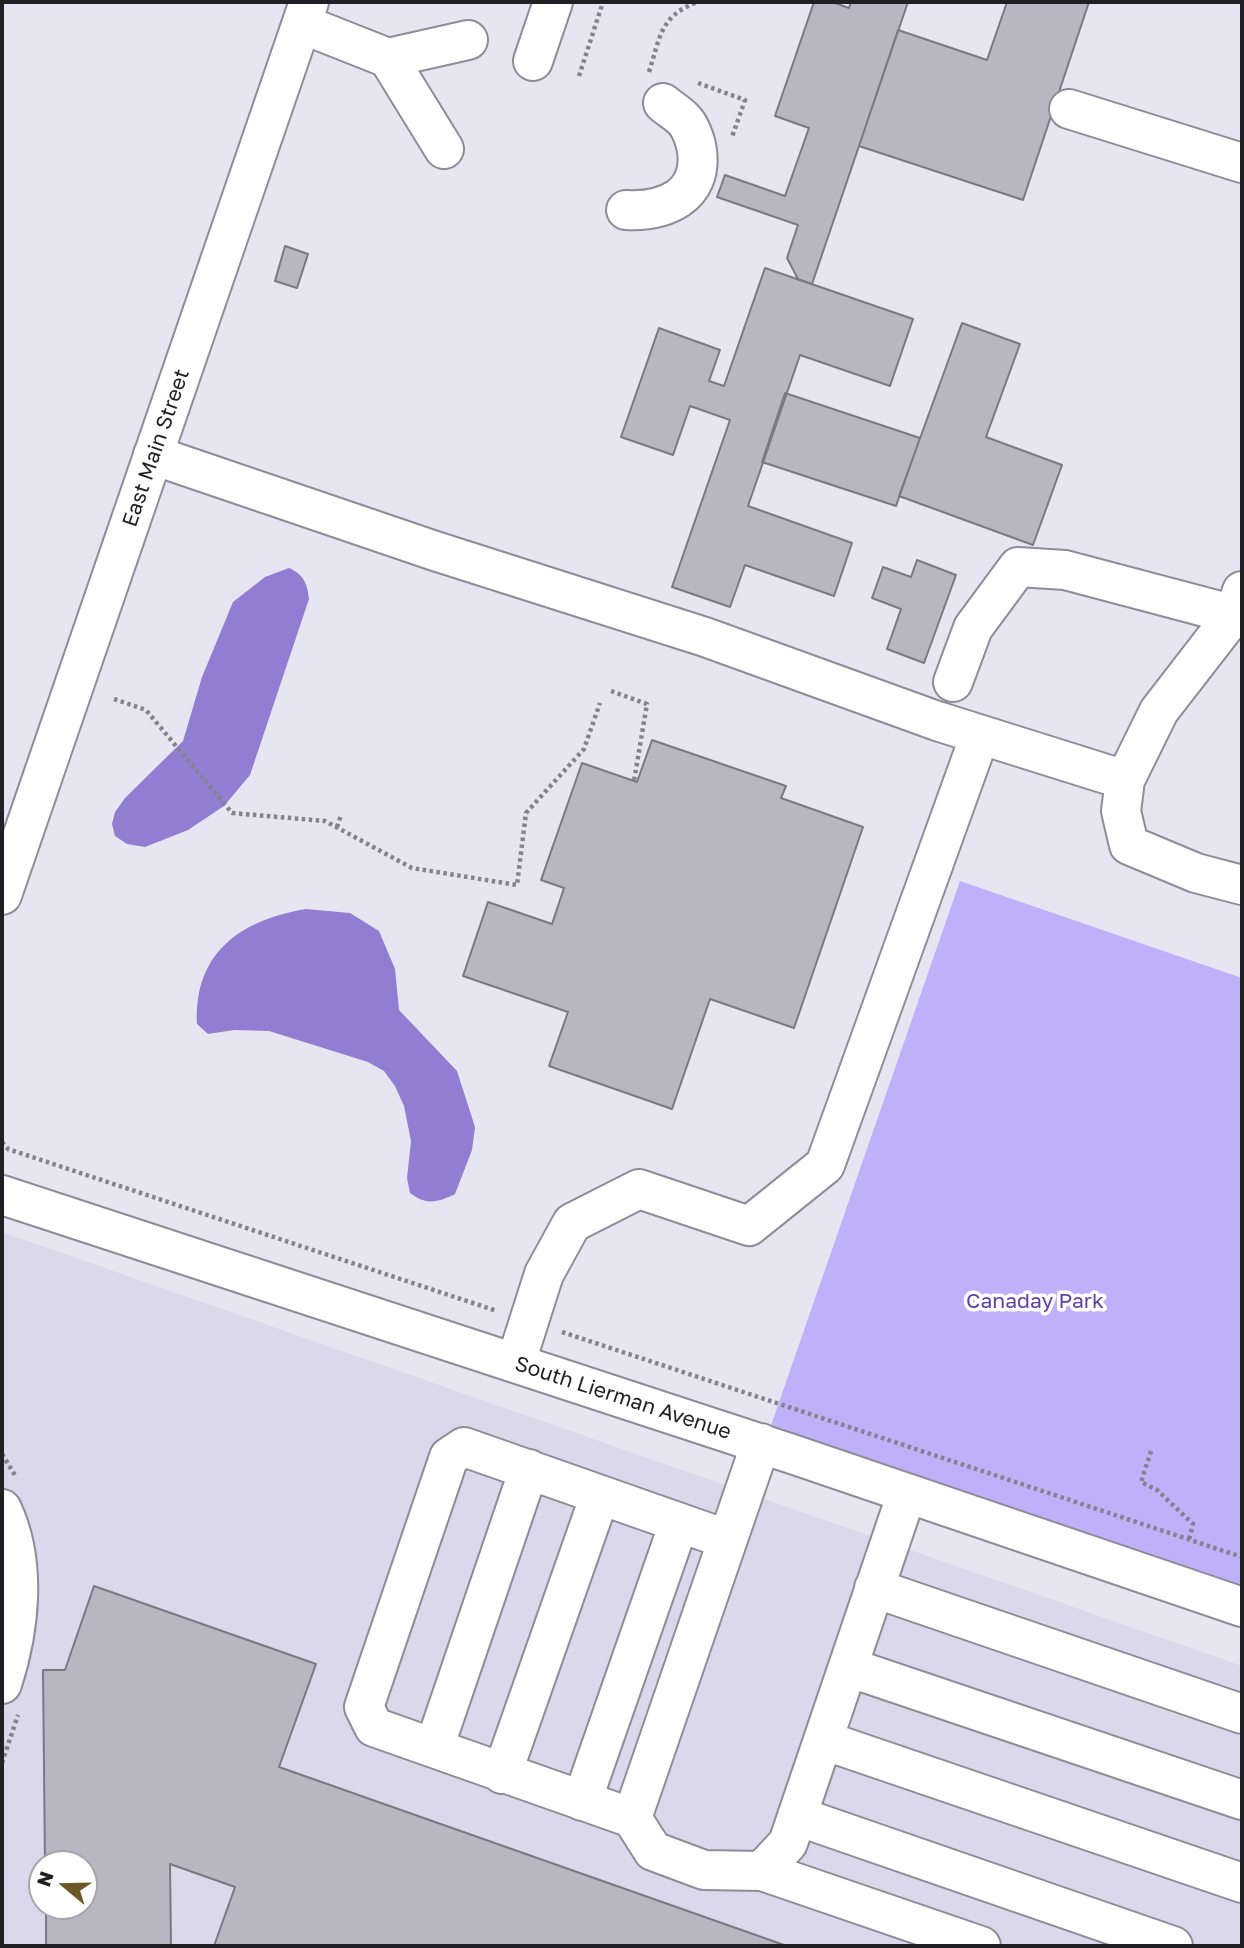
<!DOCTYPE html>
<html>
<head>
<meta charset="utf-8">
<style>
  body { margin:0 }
  #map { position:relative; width:1244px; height:1948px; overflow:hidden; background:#e8e5f3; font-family:"Golos Text",sans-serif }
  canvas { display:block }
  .frame { position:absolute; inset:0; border:4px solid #201f24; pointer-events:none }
  .north { position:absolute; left:28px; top:1850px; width:70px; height:70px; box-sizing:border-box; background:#fff; border:2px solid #a6a5a7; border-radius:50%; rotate:289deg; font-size:19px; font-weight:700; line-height:28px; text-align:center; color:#201f24 }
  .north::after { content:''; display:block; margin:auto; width:24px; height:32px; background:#6d5726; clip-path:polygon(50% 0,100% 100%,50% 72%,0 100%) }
</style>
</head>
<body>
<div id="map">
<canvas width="1244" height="1948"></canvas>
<div class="frame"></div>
<div class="north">N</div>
</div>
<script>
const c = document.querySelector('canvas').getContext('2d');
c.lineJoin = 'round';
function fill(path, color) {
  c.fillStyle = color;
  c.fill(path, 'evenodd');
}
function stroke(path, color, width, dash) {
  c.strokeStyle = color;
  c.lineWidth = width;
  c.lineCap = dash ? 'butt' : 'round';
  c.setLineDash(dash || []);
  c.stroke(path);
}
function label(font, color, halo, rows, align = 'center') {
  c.font = font + ' "Golos Text",sans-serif';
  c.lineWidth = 7;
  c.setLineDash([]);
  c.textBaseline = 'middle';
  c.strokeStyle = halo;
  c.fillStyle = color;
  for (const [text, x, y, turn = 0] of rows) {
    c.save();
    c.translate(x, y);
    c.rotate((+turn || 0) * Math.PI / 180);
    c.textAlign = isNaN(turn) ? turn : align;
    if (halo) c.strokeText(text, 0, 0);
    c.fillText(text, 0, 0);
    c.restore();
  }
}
fill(new Path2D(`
  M2,1232L1242,1666V1946H2ZM42,1864H84V1906H42Z`), '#dbd8ec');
fill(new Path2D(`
  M960,881L1242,978V1590L769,1431Z`), '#c0b0fa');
fill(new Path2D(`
  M289,568C304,575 307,583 309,599L250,775L224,806L188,830L145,847L127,844L115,836L112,824L115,812L125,798L183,741L202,677L233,602L265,577Z
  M306,909L350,913L379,931L395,969L399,1010L457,1071L475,1127L472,1150L455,1194C437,1203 426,1205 410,1193L407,1178L411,1141L404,1106L395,1086L384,1071L368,1062L269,1031L234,1030L208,1034L197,1024C194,952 241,920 306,909Z`), '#917dd1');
const building = new Path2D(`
  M814,2H832L849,8L851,2H908L812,284L798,279L787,258L798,225L717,197L725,175L785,196L809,128L775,116Z
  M1007,2H1089L1023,200L859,146L898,30L987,60Z
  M285,246L308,254L297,288L275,281Z
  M765,268L913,319L890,386L800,355L748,506L852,543L834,596L745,565L730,607L672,587L730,420L690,406L673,455L621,437L659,328L720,350L709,381L724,386Z
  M962,323L1020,344L986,437L1062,465L1033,545L899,496Z
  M785,393L920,438L896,506L762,462Z
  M917,560L956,575L924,663L887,649L901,609L872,598L883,567L911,577Z
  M652,740L786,786L781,798L863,827L794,1028L710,999L672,1109L549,1066L568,1012L463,976L488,902L552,924L564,888L541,880L582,763L637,782Z
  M94,1586L316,1664L279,1767L787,1946H214L235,1887L170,1864L171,1946H46V1906H84V1864H45L43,1670H65Z`);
fill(building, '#b8b6c2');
stroke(building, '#7a7883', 2);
const minor = new Path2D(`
  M302,24L388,58
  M533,61L553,2
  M1069,109L1242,163
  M444,149L388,58L468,40
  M626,210C665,212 703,196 697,151C696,142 691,128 685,121C679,114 670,109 663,103
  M153,455L435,551L705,637L937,721L1125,780L1159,711L1234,614L1242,591
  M953,682L973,628L1018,567L1065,570L1242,617
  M1125,780L1121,811L1129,845L1196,873L1242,885
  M2,1195L792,1454L1242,1607
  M516,1362L544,1274L572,1223L639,1189L749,1226L825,1165L980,735
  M761,1443L632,1818L653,1851L704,1870L762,1871L788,1843L907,1493
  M2,1509C27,1562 20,1629 2,1684
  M874,1588L1242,1714
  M848,1667L1242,1800
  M823,1740L1242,1883
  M434,1748L529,1469
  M502,1774L600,1495
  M582,1801L679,1523
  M797,1816L1173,1946
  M632,1818L374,1727L364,1707L449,1457L464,1447L726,1539
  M762,1871L981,1946`);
const major = new Path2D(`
  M2,895L309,2`);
stroke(minor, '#8e8c98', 42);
stroke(major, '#8e8c98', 42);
stroke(new Path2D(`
  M649,72C660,38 660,15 698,2
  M579,76L603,2
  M698,83L745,100L732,137
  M611,691L647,704L634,781
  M114,699L146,710L232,813L325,821L412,868L517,885L526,813L584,749L600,703
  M337,827L341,815
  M2,1142L8,1149L497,1311
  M562,1332L1242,1557
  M1151,1451L1141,1482L1157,1490L1193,1524L1189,1540
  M2,1454L16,1477
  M2,1763L18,1715`), '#84828c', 4.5, [3.5, 3.5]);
stroke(minor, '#fff', 38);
stroke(major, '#fff', 38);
label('21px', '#201f24', '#fff', [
  ["East Main Street",156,448,-71],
  ["South Lierman Avenue",623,1398,18]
]);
label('21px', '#5f40a4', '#fff', [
  ["Canaday Park",1035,1301]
]);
</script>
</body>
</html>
